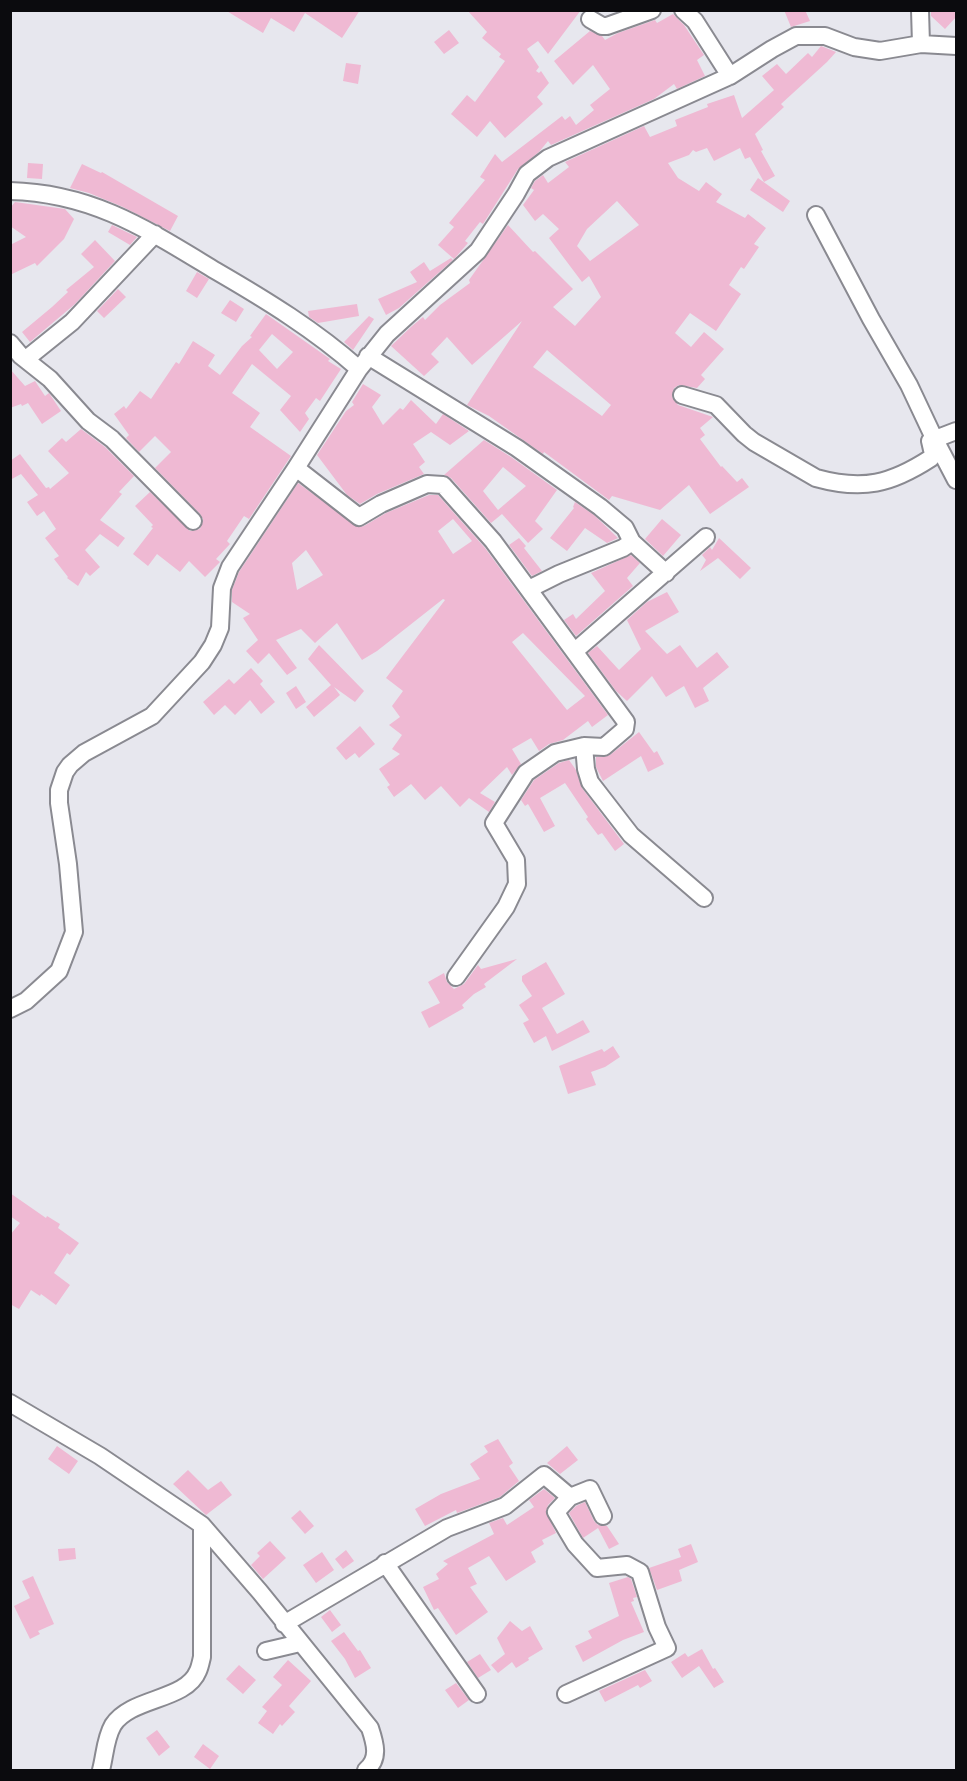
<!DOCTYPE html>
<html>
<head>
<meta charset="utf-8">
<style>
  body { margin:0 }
  #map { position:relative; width:967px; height:1781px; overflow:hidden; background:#e7e7ee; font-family:Lato,sans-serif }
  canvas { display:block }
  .frame { position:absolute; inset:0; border:12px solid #0b0b0e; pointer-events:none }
</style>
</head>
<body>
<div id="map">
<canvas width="967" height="1781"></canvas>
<div class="frame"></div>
</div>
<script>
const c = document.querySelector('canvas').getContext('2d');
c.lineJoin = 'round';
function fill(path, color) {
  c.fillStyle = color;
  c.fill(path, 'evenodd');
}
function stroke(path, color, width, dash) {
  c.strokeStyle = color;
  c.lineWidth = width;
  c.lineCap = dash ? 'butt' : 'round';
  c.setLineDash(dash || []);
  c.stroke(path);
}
fill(new Path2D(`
  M225,10H360L342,38L305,13L294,32L271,18L263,33Z
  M467,10H581L548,54L538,41L527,49L539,67L536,71L539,73L541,71L549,83L537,97L543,104L505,138L490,121L477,137L451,114L467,95L475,102L505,61L499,57L501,54L482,38L487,32Z
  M784,10H805L810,21L791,27Z
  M931,10H957V16L945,29L931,16Z
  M673,14L684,25L704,55L697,60L705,76L677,89L674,84L654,99L551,145L548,141L539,152L518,169L483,224L480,222L465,241L468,243L455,258L454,259L438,245L454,227L449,223L485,180L480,177L495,154L502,162L562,116L565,120L570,116L576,125L594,110L590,105L610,89L593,65L573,85L554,61L590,31L602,36L605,40L618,33L655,20L657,23Z
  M449,30L459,43L444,54L434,42Z
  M821,46L836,52L827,62L781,104L784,107L755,134L763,150L761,151L775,176L764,182L750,157L745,159L740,148L714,161L707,148L696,152L693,150L689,155L668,163L678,178L699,191L706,182L722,194L716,202L745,218L748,214L766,228L754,244L759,247L744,269L741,267L729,285L741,294L716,331L690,313L675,333L691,347L704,332L724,349L701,375L705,379L697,388L679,385L674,388L672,397L678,405L713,417L700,428L705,435L700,439L721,467L722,466L737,482L742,478L749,487L710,514L689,485L660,510L612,496L609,500L544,452L543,454L489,416L467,405L522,321L472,365L447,337L431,354L439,362L424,376L391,346L412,326L423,317L425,320L440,305L470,283L469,280L508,225L533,252L535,251L573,289L553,307L575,326L601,297L589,276L582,282L549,238L559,229L543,214L535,221L523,205L534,190L531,188L535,181L543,175L548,183L569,167L565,162L644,126L650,137L677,126L675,120L708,107L707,104L734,95L742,118L774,90L762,76L777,64L786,74L808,53L812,57ZM617,201L639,225L590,261L577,246L587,229ZM547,350L611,405L602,416L533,367Z
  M346,63L361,65L358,84L343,81Z
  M28,163L43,164L42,179L27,178Z
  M82,164L101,173L102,172L178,216L170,231L123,207L89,193L70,188Z
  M758,178L790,201L783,212L750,190Z
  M15,202L65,209L74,219L64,239L37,266L35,263L10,275V245L26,237L10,226V208Z
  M112,225L114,226L137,237L130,245L108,232Z
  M95,240L115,261L75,304L30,342L22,332L52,307L68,292L66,290L94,267L81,254Z
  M451,258L453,260L399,308L386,315L378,299L417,282L410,272L424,262L430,271Z
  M197,272L209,279L197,298L186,291Z
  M118,289L126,297L104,318L97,311Z
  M230,300L244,309L236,322L221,313Z
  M357,304L359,316L318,323L309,317L308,311Z
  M266,314L330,359L328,361L341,369L320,401L316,398L305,413L309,419L300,432L280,410L291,396L252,364L232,393L260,413L250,427L291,456L249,519L244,516L227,541L230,544L216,559L220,562L205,577L189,561L180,572L157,554L148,566L133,554L153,528L151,527L153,525L135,506L150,492L190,531L200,529L203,519L200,514L155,468L171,452L155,436L139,452L126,438L129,435L114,414L124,406L126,409L140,391L151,399L176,362L179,364L193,341L215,355L208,366L220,375L242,346L252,337L250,336ZM272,334L293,352L277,369L259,350Z
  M369,316L374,319L353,350L344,342Z
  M10,369L25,386L35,381L45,396L49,393L61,411L42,424L28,403L22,406L21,404L10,408Z
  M363,384L381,395L372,407L383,425L400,408L403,410L411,400L436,424L443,414L469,431L450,445L431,432L413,444L425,462L419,467L424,474L377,494L360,504L347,495L317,455L346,411L354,405L352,402Z
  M81,429L105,447L134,476L119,492L122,494L100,520L125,538L118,547L100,534L85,550L100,567L90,576L86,572L78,586L67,578L68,577L54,559L59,556L45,538L56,529L44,511L37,516L27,502L38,495L21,474L10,480V461L20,454L46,488L49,487L50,489L69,473L48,451L62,438L66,442Z
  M484,440L511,457L557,490L535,521L543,529L528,543L502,514L491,523L451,478L444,475ZM503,467L526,486L498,510L483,491Z
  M298,483L358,527L364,526L386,513L429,495H438L485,548L608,715L592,727L588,721L563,740L549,744L539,751L531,738L512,749L521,764L512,775L507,767L480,793L495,802L489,812L469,798L460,807L441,786L425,800L411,784L394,797L387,787L390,785L379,769L400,754L392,749L402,735L389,725L400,717L392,706L403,691L386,678L445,600L443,599L377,651L362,660L337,623L315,643L301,629L276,640L297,668L287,675L269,653L258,664L246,651L258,640L243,618L250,614L232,602V590L239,572ZM453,519L472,541L453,554L438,531ZM306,550L323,575L297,590L292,563ZM523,633L585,696L567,710L512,642Z
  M575,502L594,515L618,538L607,543L585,528L567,551L550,538L574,508L573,507Z
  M662,519L681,535L663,556L645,539Z
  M519,538L526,546L524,548L542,571L532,576L509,545Z
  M719,538L751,568L740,579L718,558L700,571L706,560L702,555L710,547L712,550Z
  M631,555L640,563L627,578L633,586L576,636L564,620L573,614L576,619L605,591L591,573Z
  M667,592L679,612L645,631L667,654L680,645L697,668L717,652L729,667L703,688L709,701L695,708L684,686L666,697L652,676L627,701L616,691L588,653L597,646L619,670L641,649L627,620L647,602Z
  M319,645L364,691L355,702L334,687L340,695L314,717L306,707L331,685L308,659Z
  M251,668L263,681L260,684L275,702L261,714L250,700L235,715L225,705L214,715L203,702L229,679L234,684Z
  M296,686L306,702L296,709L286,693Z
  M360,726L375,744L359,758L355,753L346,760L336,748Z
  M639,732L654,753L657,751L664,764L648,772L641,756L603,781L596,767V757L610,755Z
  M569,760L576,770L582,788L624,844L615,851L602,833L598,835L586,819L588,817L565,783L540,798L555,826L544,832L528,804L525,806L521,800L534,780L559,763Z
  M517,959L484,984L486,987L474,994L462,1005L464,1008L429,1028L421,1012L440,1003L428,982L444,973L447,982L454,989L464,984L478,965L481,969Z
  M546,962L565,994L542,1008L557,1034L583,1020L590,1032L552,1051L546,1036L534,1043L523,1023L529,1020L519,1005L532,996L522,981V976Z
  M613,1046L620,1057L605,1067L591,1072L596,1085L568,1094L559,1066L602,1049L604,1052Z
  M10,1193L46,1218L47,1216L60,1224L58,1228L79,1243L70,1255L67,1253L54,1273L70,1285L56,1305L41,1294L40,1296L31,1290L19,1309L10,1304V1235L20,1223L10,1216Z
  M498,1439L513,1463L509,1466L519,1481L500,1497L457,1513L456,1510L425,1526L415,1509L441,1494L480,1479L470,1464L488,1452L484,1446Z
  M57,1446L78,1461L69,1474L48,1459Z
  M567,1446L578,1460L560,1474L547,1463Z
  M188,1470L208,1490L221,1481L232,1495L206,1515L173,1484Z
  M544,1489L555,1498L548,1505L546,1512L556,1533L542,1540L544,1544L531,1552L536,1562L506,1581L489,1556L468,1568L477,1584L470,1587L488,1612L456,1635L438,1608L434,1610L423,1587L439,1579L436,1574L448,1564L443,1561L494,1534L489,1523L503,1518L507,1525L534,1507L529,1500Z
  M585,1502L594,1521L598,1525L607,1526L619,1544L609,1549L598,1528L583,1538L569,1513L576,1506Z
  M300,1510L314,1526L305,1534L291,1518Z
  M270,1541L286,1558L263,1579L251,1565L260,1556L257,1553Z
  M691,1544L698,1562L679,1570L682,1581L657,1590L649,1568L681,1557L678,1549Z
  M75,1548L76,1559L59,1561L58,1549Z
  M346,1550L354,1561L343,1569L335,1559Z
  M322,1552L334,1570L316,1583L303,1565Z
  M33,1576L54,1624L38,1631L40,1634L30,1639L14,1606L30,1598L22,1581Z
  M628,1577L631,1579L637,1597L633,1598L634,1601L631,1602L644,1632L623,1640L583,1662L575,1646L592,1638L588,1631L619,1616L609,1583Z
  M330,1610L341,1625L332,1632L321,1617Z
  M510,1621L522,1631L530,1626L543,1649L528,1658L529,1660L516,1668L512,1662L498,1673L491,1665L505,1654L497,1638Z
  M344,1632L358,1651L360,1650L371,1668L355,1678L345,1659L331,1641Z
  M702,1649L713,1669L715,1668L724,1682L714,1688L699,1666L682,1678L671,1662L685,1653L688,1657Z
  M480,1654L491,1670L478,1678L467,1662Z
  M288,1660L311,1681L289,1706L295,1712L282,1726L280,1724L273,1734L258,1723L267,1711L262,1707L282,1685L273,1677Z
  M239,1665L256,1680L243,1694L226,1679Z
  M645,1670L652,1681L640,1688L638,1685L605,1702L599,1691Z
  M456,1683L469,1700L458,1708L445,1690Z
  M157,1730L170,1747L159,1756L146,1738Z
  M203,1744L219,1756L210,1769L194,1757Z`), '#efb9d3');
const minor = new Path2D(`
  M683,10L695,21L730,76
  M920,10L921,44
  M590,19L602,26H607L652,10
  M10,191C93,193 148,230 216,271C266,300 315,330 359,369L387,334L478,251L516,194L527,174L548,158L730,76L772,49L796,36H825L854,47L880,51L921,44L956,46
  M816,215L871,319L909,385L934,438L956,480
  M10,343L21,356L50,379L88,421L112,439L193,521
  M368,356L517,448L600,507L625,528L632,542
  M26,359L72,322L155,234
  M682,395L716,405L744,434L754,442L816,478C863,491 891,484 931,458L933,454L930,441L956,431
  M296,468L359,517L381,504L427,484L443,485L493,541L626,722L625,729L604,747L584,746L586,769L590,782L631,835L704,898
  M529,589L559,574L623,548L632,542L666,573
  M575,651L706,537
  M456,977L506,907L517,884L516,860L494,823L526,773L555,753L584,746
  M10,1009L26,1001L59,971L74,932L68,864L59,803V790L65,772L70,765L84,753L152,716L202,662L213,645L220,628L222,588L230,567L296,468L359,369
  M10,1403L100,1456L202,1525L260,1592L370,1728C375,1743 380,1759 366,1770
  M385,1563L477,1694
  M284,1624L447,1528L505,1506L544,1475L570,1497L590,1489L603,1516
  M266,1651L300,1643
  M566,1694L667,1648L657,1627L640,1572L627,1565L597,1568L575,1544L556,1512L570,1497
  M101,1770C105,1755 105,1739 113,1725C131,1697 186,1701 198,1671C200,1667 201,1661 202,1657V1525`);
stroke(minor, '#8a8a91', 20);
stroke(minor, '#fff', 16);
</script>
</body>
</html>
